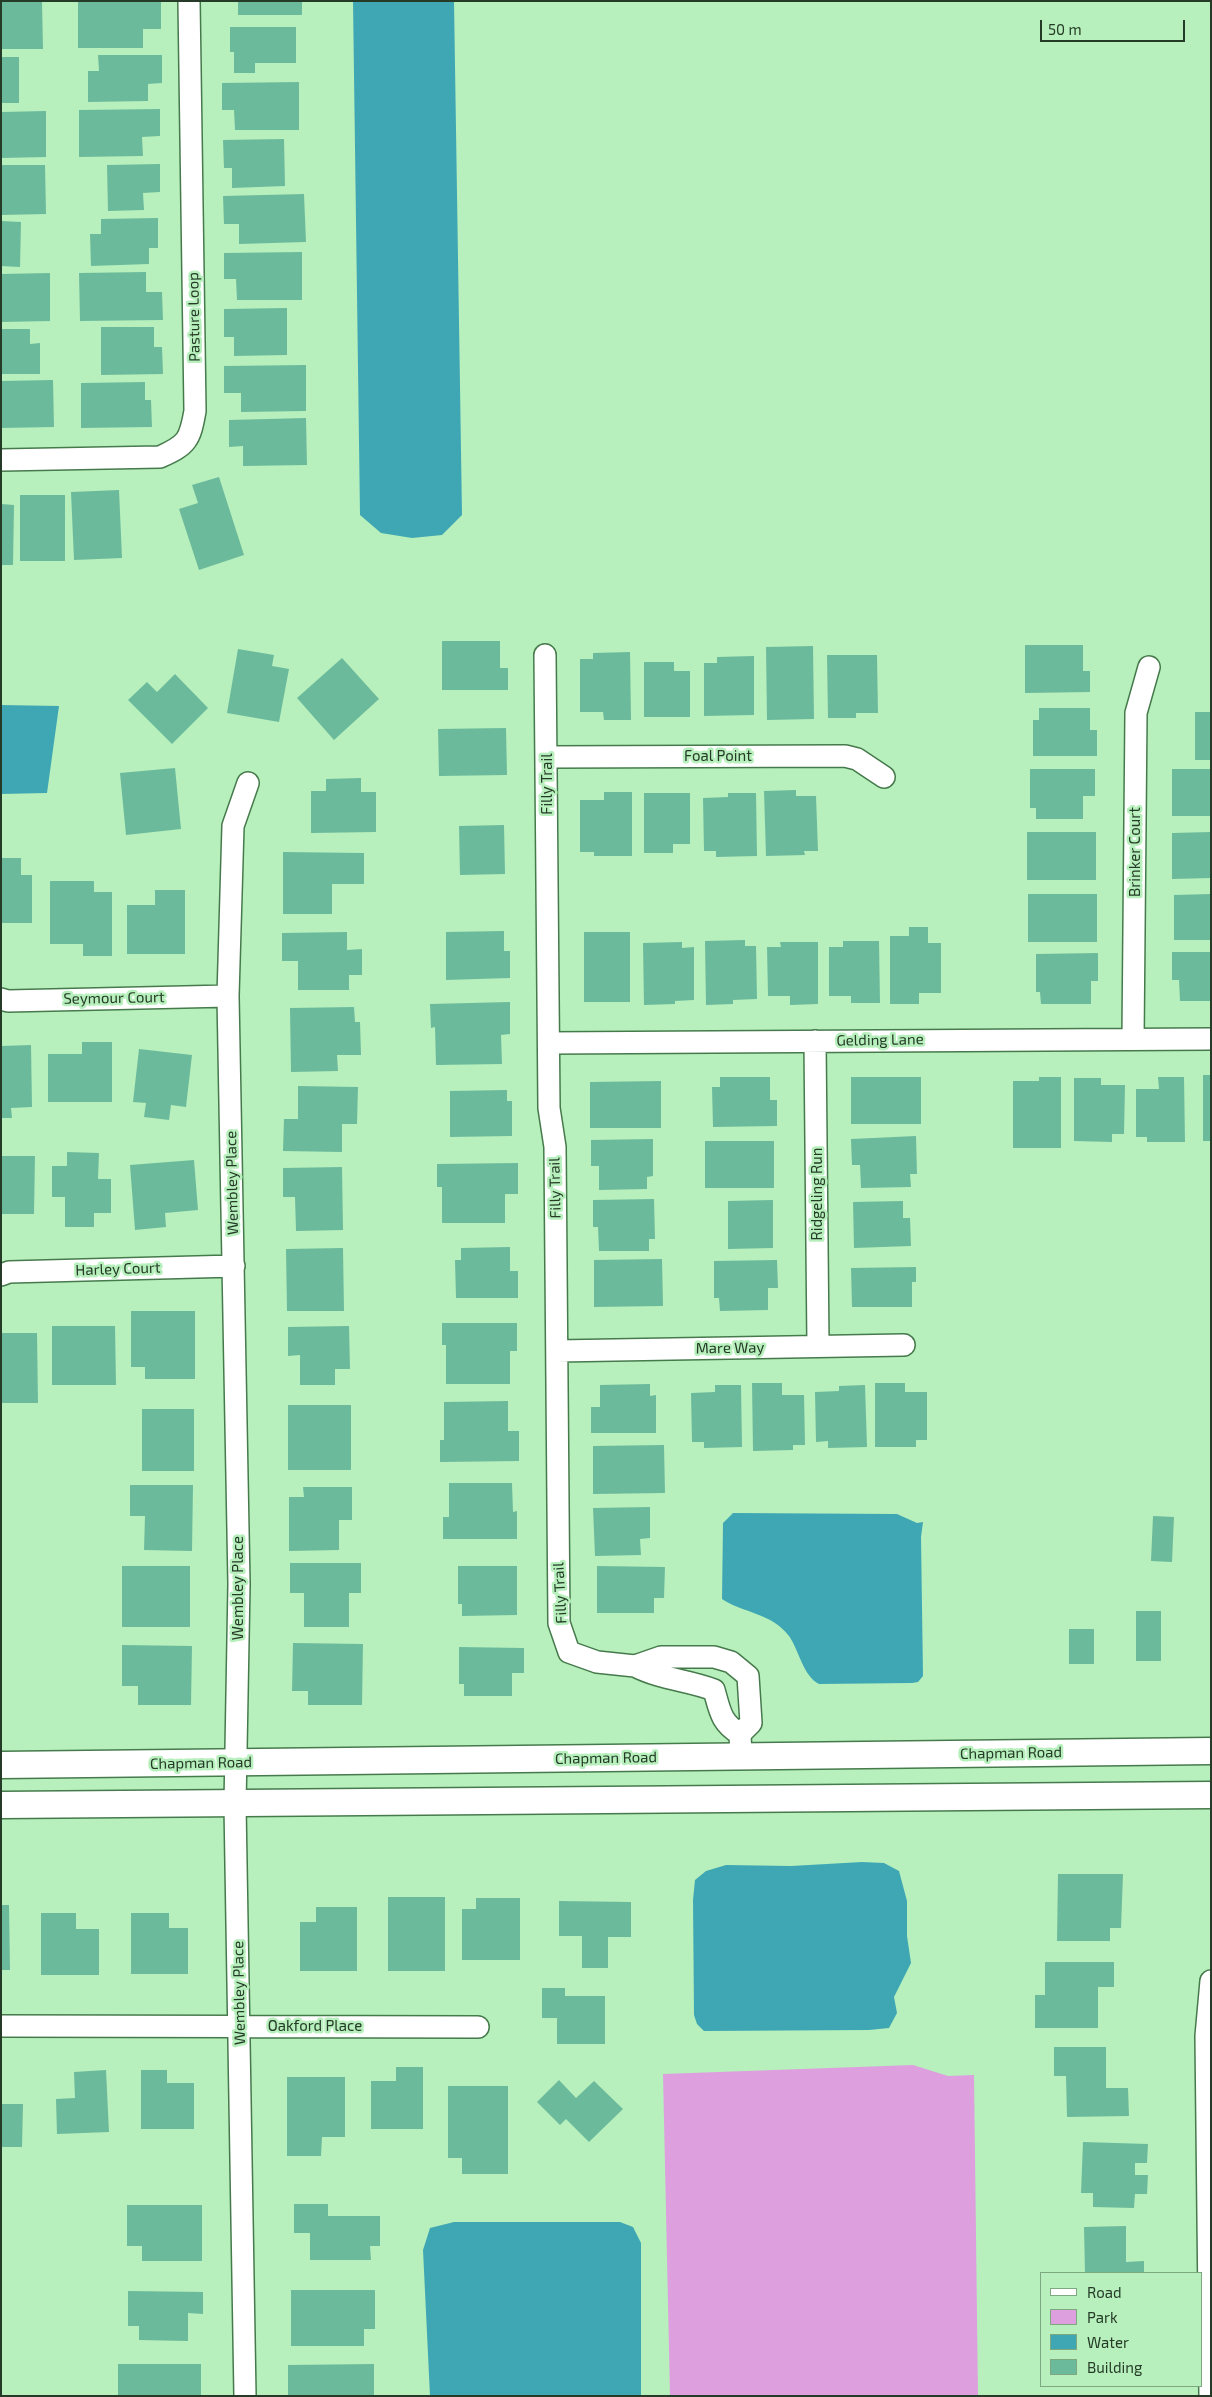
<!DOCTYPE html>
<html>
<head>
<meta charset="utf-8">
<style>
  body { margin:0 }
  #map { position:relative; width:1212px; height:2397px; overflow:hidden; background:#b7f0bc; font-family:"Exo 2",sans-serif }
  canvas { display:block }
  .frame { position:absolute; inset:0; border:2px solid #253b27; pointer-events:none }
  .legend { position:absolute; left:1040px; top:2272px; width:162px; height:115px; box-sizing:border-box; background:#b7f0bc; border:1px solid #7da880; margin:0; padding:6px 9px; list-style:none; font-size:15px; color:#253b27 }
  .legend li { display:flex; align-items:center; gap:10px; height:25px }
  .legend b { width:25px; border:1px solid #7da880 }
  .scale { position:absolute; left:1040px; top:20px; width:145px; height:22px; box-sizing:border-box; border:2px solid #253b27; border-top:0; padding-left:6px; font-size:15px; line-height:18px; white-space:nowrap; color:#253b27; -webkit-text-stroke:4px #b7f0bc; paint-order:stroke }
</style>
</head>
<body>
<div id="map">
<canvas width="1212" height="2397"></canvas>
<div class="frame"></div>
<ul class="legend">
<li><b style="height:6px;background:#fff"></b>Road</li>
<li><b style="height:14px;background:#de9fde"></b>Park</li>
<li><b style="height:14px;background:#3fa7b4"></b>Water</li>
<li><b style="height:14px;background:#6cba9c"></b>Building</li>
</ul>
<div class="scale">50 m</div>
</div>
<script>
const c = document.querySelector('canvas').getContext('2d');
c.lineJoin = 'round';
function fill(path, color) {
  c.fillStyle = color;
  c.fill(path, 'evenodd');
}
function stroke(path, color, width, dash) {
  c.strokeStyle = color;
  c.lineWidth = width;
  c.lineCap = dash ? 'butt' : 'round';
  c.setLineDash(dash || []);
  c.stroke(path);
}
function label(font, color, halo, rows, align = 'center') {
  c.font = font + ' "Exo 2",sans-serif';
  c.lineWidth = 5;
  c.setLineDash([]);
  c.textBaseline = 'middle';
  c.strokeStyle = halo;
  c.fillStyle = color;
  for (const [text, x, y, turn = 0] of rows) {
    c.save();
    c.translate(x, y);
    c.rotate((+turn || 0) * Math.PI / 180);
    c.textAlign = isNaN(turn) ? turn : align;
    if (halo) c.strokeText(text, 0, 0);
    c.fillText(text, 0, 0);
    c.restore();
  }
}
fill(new Path2D(`
  M913,2065L948,2076L974,2075L978,2396H670L663,2074Z`), '#de9fde');
fill(new Path2D(`
  M353,1H454L462,515L442,535L412,538L381,533L360,515Z
  M1,705L59,706L47,793L1,794Z
  M733,1513L897,1514L917,1523L923,1522L921,1537L923,1676L918,1682L912,1683L819,1684C803,1676 799,1650 789,1636C772,1613 743,1613 722,1599L723,1523Z
  M862,1862L884,1863L899,1871L907,1901V1936L911,1963L894,1997L897,2013L889,2028L869,2030L704,2031L697,2024L694,2015L693,1900L695,1880L706,1871L726,1865L791,1866Z
  M454,2222H620L633,2227L641,2243V2396H430L423,2250L430,2228Z`), '#3fa7b4');
fill(new Path2D(`
  M42,1L43,49H1V2Z
  M161,1V29H143V48H78V2Z
  M238,1H302V15H238Z
  M230,27H296V63H255V73H234V52H230Z
  M98,55H162V83L148,84V101L88,102V71H99Z
  M1,57H19V103H1Z
  M299,82V130H235L234,110H222V83Z
  M160,109V136L142,137L143,156L79,157V110Z
  M46,111V157L1,158V112Z
  M284,139L285,186L232,188V168H224L223,140Z
  M160,164V192L143,193L144,210L108,211L107,165Z
  M1,165H45L46,214L1,215Z
  M304,194L306,242L239,244V224H224L223,196Z
  M158,218V248H149V264L91,266L90,234H101V219Z
  M1,221L21,222L20,267L1,266Z
  M302,252V300H237L236,279H224V253Z
  M146,272V292H162L163,320L80,321L79,273Z
  M50,273V321L1,322V274Z
  M287,308V355L234,356V337H224V309Z
  M101,327H154V347H162L163,374L101,375Z
  M1,329H30V344L40,343V374H1Z
  M306,365V411L241,412V393H224V366Z
  M53,380L54,427L1,428V381Z
  M145,382V400H151L152,427L81,428V383Z
  M306,418L307,465L243,466V446L229,447V420Z
  M219,477L244,555L199,570L179,509L198,503L192,485Z
  M119,490L122,558L74,560L71,492Z
  M20,495H65V561H20Z
  M1,504L14,505L13,565H1Z
  M442,641H500V668H508V690H442Z
  M1025,645H1083V671H1090V692L1025,693Z
  M813,646L814,719L767,720L766,647Z
  M238,649L274,655L272,666L289,669L279,722L227,713Z
  M630,652L631,720H604L603,712H580V659H593V653Z
  M827,655H877L878,713H856V718H828Z
  M754,656V715L704,716V663H717V657Z
  M342,658L379,699L334,740L297,698Z
  M644,662H674V671H690V717H644Z
  M175,674L208,708L172,744L128,700L147,682L157,692Z
  M1039,708H1090V730H1097V756H1033V720H1039Z
  M1195,712H1211V760H1195Z
  M506,728L507,775L439,776L438,729Z
  M175,768L181,829L126,835L120,773Z
  M1030,769H1095V796H1083V819H1036V808H1030Z
  M1172,769H1211V816H1172Z
  M361,778V792H376V832L311,833V791H326V779Z
  M796,790V796H816L818,851H804L805,855L766,856L764,791Z
  M604,792H632V856H594V852H580V800H604Z
  M644,793H690V844H673V853H644Z
  M728,793H756L757,856L716,857V851H704L703,798L728,797Z
  M504,825L505,874L460,875L459,826Z
  M1027,832H1096V880H1027Z
  M1211,832V878L1172,879V833Z
  M283,852L364,853V884H332V914H283Z
  M1,858H21V875H32V923H1Z
  M50,881H94V892H112V956H83V944H50Z
  M155,890H185V954H127V905H155Z
  M1028,894H1097V942H1028Z
  M1211,894V940H1174V895Z
  M909,927H928V943H941V993H919V1004H890V936H909Z
  M504,931V951H510V978L446,980V932Z
  M347,932V950L362,949V975H349V990H298V961H282V933Z
  M584,932H630V1002H584Z
  M745,940V946H756L757,999L733,1000V1004L706,1005L705,941Z
  M843,941H879L880,1003H851V996H829V947H843Z
  M682,942V948L694,947V1000L675,1001V1004L644,1005L643,943Z
  M780,942H818V1004L790,1005V996H768L767,947H781Z
  M1172,952H1211V1001H1180L1179,980H1172Z
  M1098,953V981H1091V1004H1041L1040,992H1036V954Z
  M510,1002V1034L501,1035L502,1064L436,1065L435,1027L431,1028L430,1004Z
  M354,1007L355,1022H360L361,1055H337L338,1071L291,1072L290,1008Z
  M82,1042H112V1102H48V1054H82Z
  M31,1045L32,1107L11,1108L12,1118H1V1046Z
  M139,1049L192,1055L186,1107L171,1105L169,1120L144,1117L146,1103L133,1102Z
  M1203,1075H1211V1141H1203Z
  M720,1077H770V1100H777V1126L713,1127L712,1087H720Z
  M851,1077H921V1124H851Z
  M1039,1077H1061V1148H1013V1081H1039Z
  M1158,1077H1184L1185,1142H1147V1137H1136V1089H1159Z
  M1074,1078H1101V1085H1125L1124,1134H1112V1142L1074,1141Z
  M661,1081V1128H590V1082Z
  M298,1086L358,1087L357,1124H342V1152L283,1151L284,1119H298Z
  M507,1090V1101H512V1136L450,1137V1091Z
  M916,1136L917,1174H910L911,1187L861,1188L860,1165H852L851,1139Z
  M653,1139V1176L647,1177V1189L599,1190V1166H591V1140Z
  M705,1141H774V1188H705Z
  M67,1152L99,1153L98,1179H111V1213H94V1227H65V1197H52V1166H67Z
  M1,1156H35L34,1214H1Z
  M194,1160L198,1210L165,1213L166,1227L135,1230L130,1165Z
  M518,1163V1194H505V1223H442V1187H437V1164Z
  M342,1167L343,1230L296,1231L295,1197H283V1168Z
  M654,1199L655,1239H649V1251H599L598,1227H593V1200Z
  M773,1200V1248L728,1249V1201Z
  M903,1201V1218H910L911,1246L854,1248L853,1202Z
  M510,1247V1271H518V1298H456L455,1260H461V1248Z
  M343,1248L344,1311H287L286,1249Z
  M662,1259L663,1306L594,1307V1260Z
  M777,1260L778,1288H768V1310L720,1311L719,1298H714V1261Z
  M916,1267V1282H912V1307H852L851,1268Z
  M131,1311H195V1379H145V1367H131Z
  M442,1323H517V1351H510V1384H446V1345H442Z
  M52,1326H115L116,1385H52Z
  M349,1326L350,1369H335V1385H300V1355L288,1356V1327Z
  M1,1333H37L38,1403H1Z
  M752,1383H782V1395H804L805,1445H793V1450L753,1451Z
  M875,1383H905V1392H927V1440H916V1447H875Z
  M650,1384V1396L656,1395V1433H591V1407H600V1385Z
  M715,1385H741L742,1447L704,1448V1442H692L691,1393L715,1392Z
  M865,1385L867,1447L828,1448V1441L816,1442L815,1392L839,1391V1386Z
  M508,1401V1431H519V1461L440,1462V1440H444V1402Z
  M288,1405H351V1470H288Z
  M142,1409H194V1471H142Z
  M664,1445L665,1493L593,1494V1446Z
  M449,1483H512L513,1512L517,1511V1539H443V1517H449Z
  M130,1485H193L192,1551L144,1550L145,1516H130Z
  M303,1487H352V1520H339V1550L289,1551V1497H304Z
  M650,1507V1538L640,1539L641,1555L595,1556L593,1508Z
  M1153,1516L1174,1517L1172,1562L1151,1561Z
  M290,1563H361V1593H349V1627H304V1593H290Z
  M122,1566H190V1627H122Z
  M458,1566H517V1615L462,1616V1604H458Z
  M597,1566L665,1567L664,1598H654V1613H597Z
  M1136,1611H1161V1661H1136Z
  M1069,1629H1094V1664H1069Z
  M293,1643L363,1644L362,1705H308V1691H292Z
  M122,1645L192,1646L191,1705H138V1686H122Z
  M459,1647L524,1648V1673H512V1696H464V1684H459Z
  M1058,1874H1123L1121,1928H1110V1941H1057Z
  M388,1897H445V1971H388Z
  M476,1898H520V1960H462V1909H476Z
  M559,1901L631,1902V1937H608V1968H582V1936H559Z
  M1,1905H9L10,1970H1Z
  M316,1907H357V1971H300V1922H316Z
  M41,1913H76V1929H99V1975H41Z
  M131,1913H169V1928H188V1974H131Z
  M1045,1962H1114V1987H1098V2028H1035V1995H1045Z
  M542,1988H565V1996H605V2044H557V2018H542Z
  M1054,2047H1106V2088H1128L1129,2116L1067,2117L1066,2076H1054Z
  M396,2067H423V2129H371V2081H396Z
  M106,2070L109,2132L57,2134L56,2099L75,2098L74,2072Z
  M141,2070H167V2083H194V2129H141Z
  M287,2077H345V2137H322L321,2156H287Z
  M559,2080L576,2098L594,2081L623,2109L589,2142L566,2119L560,2125L537,2102Z
  M448,2086H508V2174H462V2158H448Z
  M1,2104H23L22,2147H1Z
  M1083,2142L1148,2144L1147,2163H1135V2175H1148L1147,2194H1135L1134,2208L1093,2207V2193H1081Z
  M294,2204H328V2216H380V2246H370L371,2260H310V2233H294Z
  M127,2205H202V2261H142V2246H127Z
  M1126,2226V2262L1144,2261V2273H1085L1084,2227Z
  M291,2290H375V2329H364V2346H291Z
  M128,2291L203,2292V2314L188,2313V2341L139,2340V2326H128Z
  M118,2364H201V2396H118Z
  M374,2364V2396H288V2365Z`), '#6cba9c');
const minor = new Path2D(`
  M1,460L160,457C187,445 190,440 195,411L189,1
  M545,655L549,1108L555,1147L559,1623L569,1652L597,1662L635,1666L661,1657H714L731,1662L748,1676L751,1723L740,1734L741,1757
  M547,757L845,756L857,759L884,777
  M1,999L8,1001L228,996
  M1133,1038L1136,713L1149,667
  M815,1041L818,1346
  M549,1043L1211,1039
  M1,1275L9,1272L234,1266
  M557,1351L904,1345
  M635,1666C660,1679 688,1680 714,1690C720,1711 721,1723 740,1734
  M1,2026L478,2027
  M245,2396L235,1805L239,1584L228,996L233,826L248,783
  M1210,2396L1206,2036L1211,1981`);
const tertiary = new Path2D(`
  M1,1765L1211,1751
  M1,1805C404,1805 808,1795 1211,1795`);
stroke(minor, '#467a4c', 24);
stroke(tertiary, '#467a4c', 29);
stroke(minor, '#fff', 21);
stroke(tertiary, '#fff', 26);
label('15px', '#253b27', '#b7f0bc', [
  ["Pasture Loop",194,317,-91],
  ["Foal Point",718,756],
  ["Filly Trail",547,784,-90],
  ["Brinker Court",1135,852,-90],
  ["Seymour Court",114,998,-1],
  ["Gelding Lane",880,1040,-1],
  ["Wembley Place",232,1183,-91],
  ["Filly Trail",555,1188,-91],
  ["Ridgeling Run",817,1194,-90],
  ["Harley Court",118,1269,-2],
  ["Mare Way",730,1348,-1],
  ["Wembley Place",238,1588,-90],
  ["Filly Trail",560,1593,-93],
  ["Chapman Road",1011,1753,-1],
  ["Chapman Road",606,1758,-1],
  ["Chapman Road",201,1763,-1],
  ["Wembley Place",239,1993,-91],
  ["Oakford Place",315,2026]
]);
</script>
</body>
</html>
